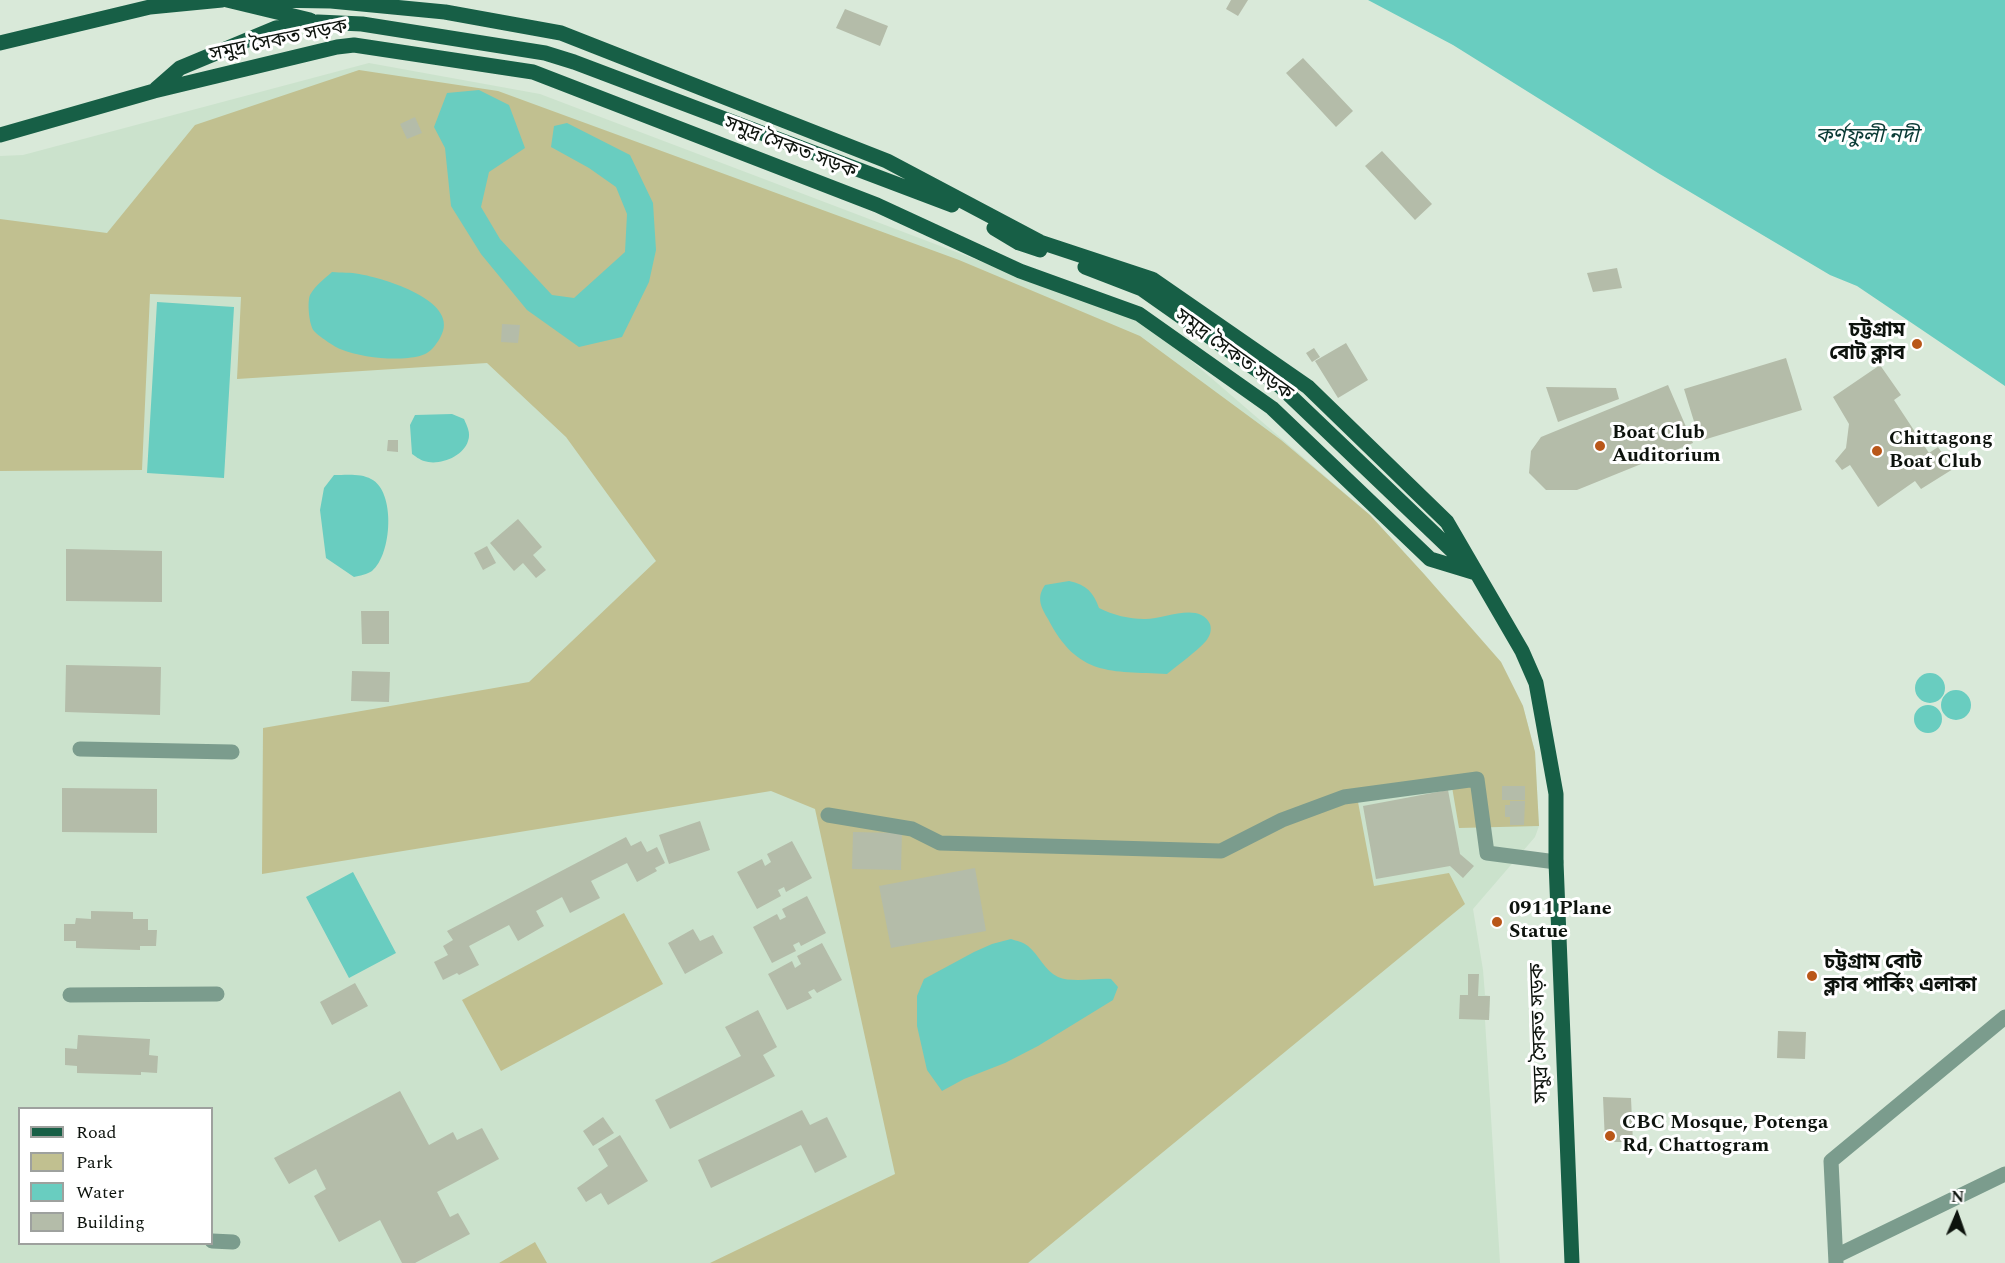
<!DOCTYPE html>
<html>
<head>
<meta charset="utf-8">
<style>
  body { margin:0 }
  #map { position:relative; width:2005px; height:1263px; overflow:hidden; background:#d9e9d9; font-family:Spectral,serif }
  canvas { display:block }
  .legend { position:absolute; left:18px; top:1107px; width:195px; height:138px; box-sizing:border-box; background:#fff; border:2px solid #9ea19e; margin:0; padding:8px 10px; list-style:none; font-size:18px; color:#0d130d }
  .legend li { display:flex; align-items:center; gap:12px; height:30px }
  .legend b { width:30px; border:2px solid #9ea19e }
  .north { position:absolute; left:1927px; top:1185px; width:60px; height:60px; -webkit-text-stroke:4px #fff; paint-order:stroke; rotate:2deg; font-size:16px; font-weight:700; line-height:24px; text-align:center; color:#0d130d }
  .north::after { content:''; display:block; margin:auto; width:21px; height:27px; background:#0d130d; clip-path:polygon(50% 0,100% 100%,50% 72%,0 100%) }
</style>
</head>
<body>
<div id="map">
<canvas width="2005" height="1263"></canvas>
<ul class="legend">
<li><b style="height:8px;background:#175f46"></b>Road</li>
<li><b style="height:16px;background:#c1c090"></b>Park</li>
<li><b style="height:16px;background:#69cdc0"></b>Water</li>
<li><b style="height:16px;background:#b4bca9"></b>Building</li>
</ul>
<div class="north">N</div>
</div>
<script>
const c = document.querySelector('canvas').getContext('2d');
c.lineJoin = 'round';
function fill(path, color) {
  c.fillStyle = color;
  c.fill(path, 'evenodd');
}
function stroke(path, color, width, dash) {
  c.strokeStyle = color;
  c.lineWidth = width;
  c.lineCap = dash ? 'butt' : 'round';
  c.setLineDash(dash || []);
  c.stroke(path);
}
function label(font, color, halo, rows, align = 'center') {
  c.font = font + ' Spectral,"Noto Sans Bengali",serif';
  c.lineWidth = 6;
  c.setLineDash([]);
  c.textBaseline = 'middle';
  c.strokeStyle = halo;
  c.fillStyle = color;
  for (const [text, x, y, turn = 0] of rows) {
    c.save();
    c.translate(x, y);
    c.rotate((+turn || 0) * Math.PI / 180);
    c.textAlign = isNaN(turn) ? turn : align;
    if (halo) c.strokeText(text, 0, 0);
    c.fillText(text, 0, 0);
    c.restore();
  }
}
fill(new Path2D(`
  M369,63L540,94L1151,326L1370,515L1424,574L1501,662L1523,706L1535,752L1539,826L1535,837L1473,909L1483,970L1485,995L1490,996L1489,1020H1485L1500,1263H0V156L23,155ZM20,1108H212V1244H20Z`), '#cbe2cc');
fill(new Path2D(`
  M359,70L498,91L959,260L1140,336L1281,440L1370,515L1424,574L1501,662L1523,706L1535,752L1539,826L1459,828L1452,787L1358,802L1374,886L1449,873L1465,904L1028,1263H710L895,1174L815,809L771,791L262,874L263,728L529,682L656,561L566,437L487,363L237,379L241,297L150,294L142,470L0,471V219L107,233L195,125Z
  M624,913L663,984L501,1071L462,1000Z
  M535,1242L547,1263H499Z`), '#c1c090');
fill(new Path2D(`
  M1368,0H2005V386L1857,286L1830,275L1658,173L1453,45Z
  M479,90L509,105L525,148L489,172L481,207L500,239L552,295L574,298L625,252L627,214L616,187L589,168L551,147L554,126L567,123L630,155L653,203L656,250L649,282L622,337L579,347L527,310L481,254L451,206L445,148L434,127L447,93Z
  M332,272C341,273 351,272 359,274C383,278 463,301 440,338C431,353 425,356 408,358C387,360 360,357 340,349C335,347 317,335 314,331C309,325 307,302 310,295C315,286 324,279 332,272Z
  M157,302L234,307L224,478L147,473Z
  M452,414L464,419C467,426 471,433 468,441C463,457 439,466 424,461C420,460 415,456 412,454L410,425L415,415Z
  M334,475C345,475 361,473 371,479C396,491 392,555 372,571C368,574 359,576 354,577L326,558L320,510L324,488Z
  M1069,581C1086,584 1094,593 1099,608C1113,615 1129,619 1144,619C1163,620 1199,601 1210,624C1212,630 1210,636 1206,641C1195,653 1180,663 1167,674C1110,671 1078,677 1048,619C1041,607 1036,598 1045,585Z
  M1915 688a15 15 0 1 1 30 0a15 15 0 1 1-30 0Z
  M1941 705a15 15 0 1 1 30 0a15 15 0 1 1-30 0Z
  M1914 719a14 14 0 1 1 28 0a14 14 0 1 1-28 0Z
  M353,872L396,953L349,978L306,897Z
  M1011,939C1017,941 1023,942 1028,946C1039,955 1045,971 1058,977C1072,983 1096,978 1111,979L1118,987L1113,1000L1038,1046L1005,1063L964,1079L942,1091L927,1070L917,1026V996L924,979L974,952L992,944Z`), '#69cdc0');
fill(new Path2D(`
  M1231,0H1248L1238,16L1226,9Z
  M845,9L888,26L880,46L836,28Z
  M1303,58L1353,111L1336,127L1286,73Z
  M415,117L422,133L407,139L400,124Z
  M1382,151L1432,204L1415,220L1365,166Z
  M1617,268L1622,288L1593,292L1587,273Z
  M502,324L520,325L518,343L501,342Z
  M1346,343L1368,380L1338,398L1315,361Z
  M1314,348L1320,357L1312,362L1306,353Z
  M1786,358L1802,410L1700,441L1684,389Z
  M1880,365L1901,395L1894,400L1929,453L1938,447L1953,469L1921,489L1915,481L1878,507L1850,465L1842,470L1835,461L1846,448L1849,424L1833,397Z
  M1668,385L1693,443L1577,490H1546L1529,473L1531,451L1541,437Z
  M1546,387L1616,388L1619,399L1558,422Z
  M388,440H398V452L387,451Z
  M518,519L542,547L533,555L546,570L536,578L523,563L514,571L490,543Z
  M487,546L496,563L483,570L474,553Z
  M66,549L162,551V602L66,601Z
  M361,611H389V644H362Z
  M66,665L161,667L160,715L65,712Z
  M352,671L390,672L389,702L351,701Z
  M1502,786H1525V800H1502Z
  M62,788L157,789V833L62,832Z
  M1448,790L1460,854L1474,866L1463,878L1450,866L1376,879L1363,806Z
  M1510,801H1525L1524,825H1510V817H1505V805H1510Z
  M700,821L710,850L669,864L659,835Z
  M853,832L902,833L901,870L852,869Z
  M626,837L631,846L641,841L647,852L657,847L665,863L655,868L657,871L637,882L627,863L591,881L600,898L570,913L562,897L536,911L544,926L518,941L509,925L469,946L479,965L459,975L457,973L443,980L434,962L448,955L443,946L453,940L447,931Z
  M792,841L812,878L786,892L784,887L778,890L781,896L757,909L737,872L762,859L765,866L771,862L767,854Z
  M975,868L986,931L891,948L879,886Z
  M807,896L826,933L801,946L799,942L793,945L796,951L772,963L753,927L777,914L780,920L786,917L782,909Z
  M91,911L133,912V919H148V930H157L156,946H140V950L76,948V941H64V924H75L76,918L91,919Z
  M693,929L700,941L713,935L723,953L685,974L668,943Z
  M822,943L842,980L817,993L814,989L808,992L812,998L787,1010L768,974L792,961L795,968L801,964L797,956Z
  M1468,974H1479L1478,996H1490L1489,1020L1459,1019L1460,995H1468Z
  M355,983L368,1006L332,1025L320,1002Z
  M758,1010L777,1047L763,1055L775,1076L670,1129L655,1100L741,1056L725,1027Z
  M1778,1031L1806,1032L1805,1059L1777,1058Z
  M78,1035L150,1039L149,1055L158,1056L157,1073L141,1072V1075L77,1073V1066L65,1065V1048L77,1049Z
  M400,1091L429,1145L453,1132L457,1140L482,1128L499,1159L437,1192L450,1217L458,1213L470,1234L415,1263H402L380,1220L339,1242L314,1196L326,1189L316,1169L289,1184L274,1158Z
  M1603,1097L1631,1098L1633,1142H1605Z
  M802,1110L810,1125L827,1117L847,1157L815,1173L801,1145L711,1188L698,1160Z
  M603,1117L614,1133L593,1146L583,1131Z
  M620,1135L648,1181L608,1205L601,1193L586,1202L577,1188L608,1166L598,1149Z`), '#b4bca9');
stroke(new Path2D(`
  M80,749L232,752
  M828,815L912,829L940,843L1221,851L1282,820L1344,797L1477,779L1487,853L1556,862
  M70,995L217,994
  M212,1241L233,1242
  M1836,1256L2005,1174
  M1836,1263L1831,1161L2005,1017`), '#7b9c8d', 15);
stroke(new Path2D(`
  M227,0L310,20
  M266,0L331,1L445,12L561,33L887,161L1040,242L1152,279L1308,387L1447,522L1522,651L1536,683L1556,794V862L1572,1263
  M0,43L150,7L222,0
  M156,89L180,68L276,28L318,22L362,24L545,53L574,62L952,205
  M0,135L154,91L337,47L354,45L533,72L877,205L1020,271L1139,314L1272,408L1430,559L1476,573
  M994,228L1019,243L1040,250
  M1085,267L1142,289L1280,386L1463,561`), '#175f46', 15);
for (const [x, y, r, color] of [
  [1917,344,6,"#b95719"],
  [1600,446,6,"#b95719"],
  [1877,451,6,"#b95719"],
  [1497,922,6,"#b95719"],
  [1812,976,6,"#b95719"],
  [1610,1136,6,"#b95719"]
]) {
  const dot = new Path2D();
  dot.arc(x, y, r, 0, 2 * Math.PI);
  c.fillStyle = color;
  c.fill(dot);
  stroke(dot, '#fff', 2);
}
label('20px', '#0d130d', '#fff', [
  ["সমুদ্র সৈকত সড়ক",279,42,-12],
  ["সমুদ্র সৈকত সড়ক",790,149,21],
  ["সমুদ্র সৈকত সড়ক",1233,356,36],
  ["সমুদ্র সৈকত সড়ক",1541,1033,-92]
]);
label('bold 20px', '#0d130d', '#fff', [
  ["চট্টগ্রাম",1905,332,"right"],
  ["বোট ক্লাব",1905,355,"right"],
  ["Boat Club",1612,434],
  ["Auditorium",1612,457],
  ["Chittagong",1889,440],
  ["Boat Club",1889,463],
  ["0911 Plane",1509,910],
  ["Statue",1509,933],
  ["চট্টগ্রাম বোট",1824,964],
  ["ক্লাব পার্কিং এলাকা",1824,987],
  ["CBC Mosque, Potenga",1622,1124],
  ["Rd, Chattogram",1622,1147]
], 'left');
label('italic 21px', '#0b3b36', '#fff', [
  ["কর্ণফুলী নদী",1867,138]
]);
</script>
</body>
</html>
